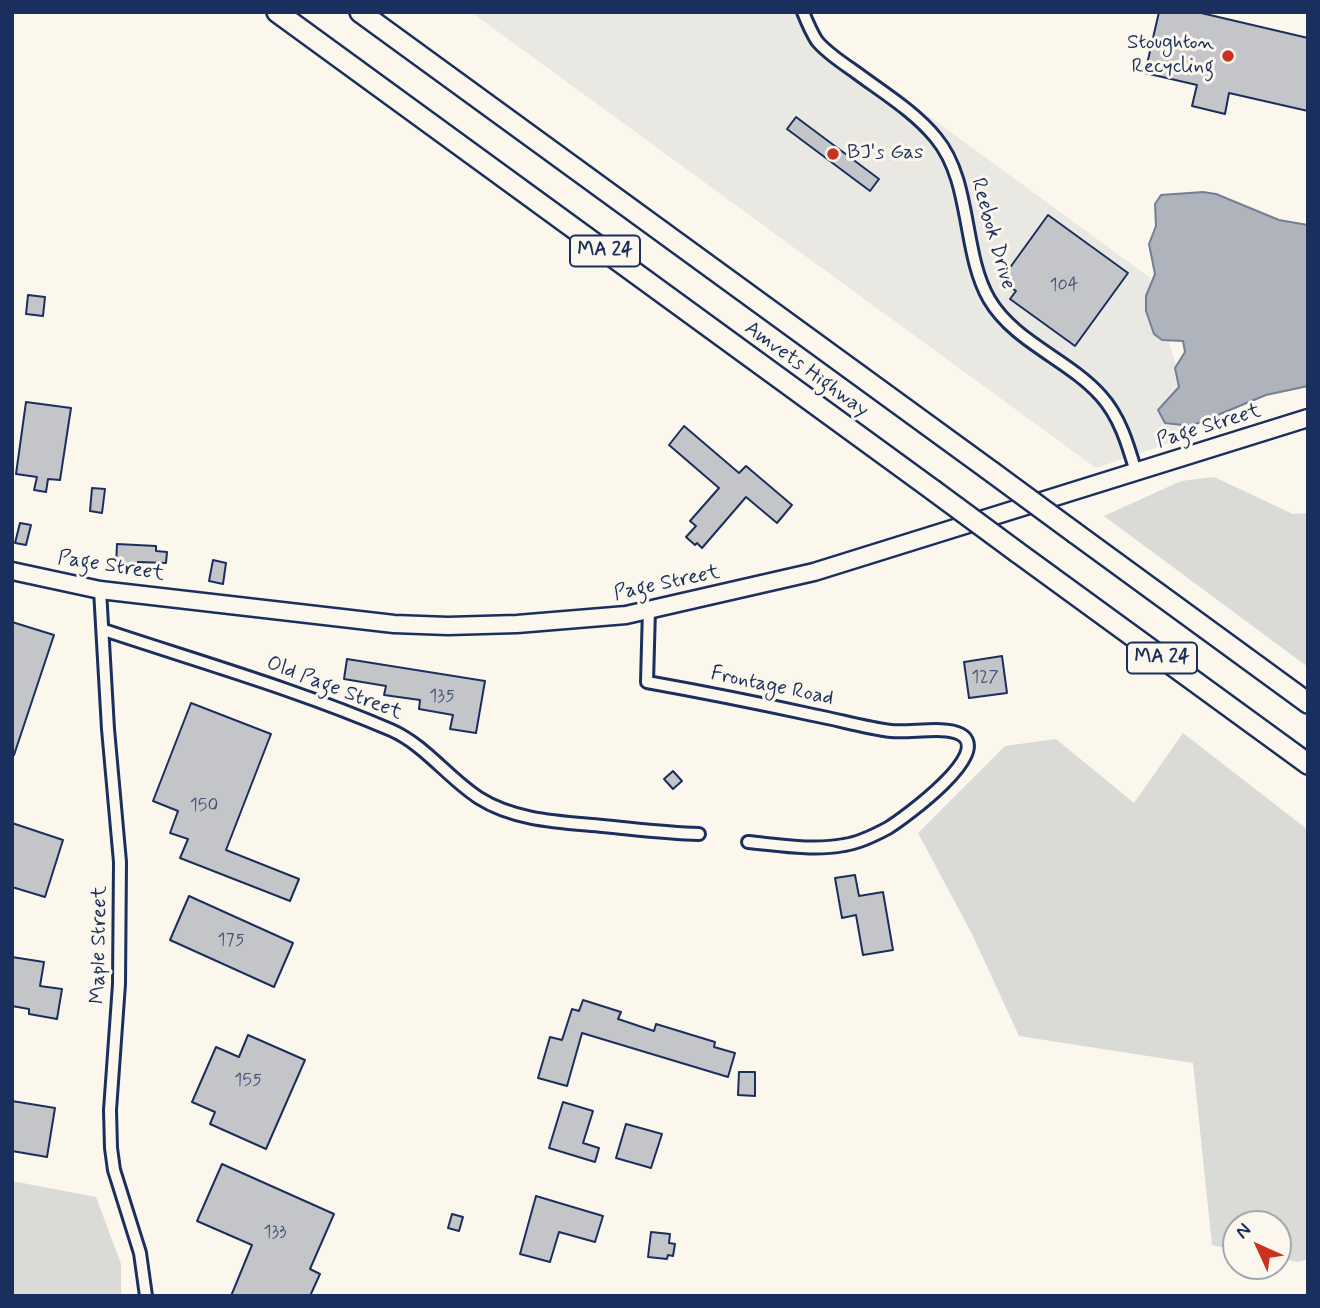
<!DOCTYPE html>
<html>
<head>
<meta charset="utf-8">
<style>
  body { margin:0 }
  #map { position:relative; width:1320px; height:1308px; overflow:hidden; background:#fbf7ec; font-family:Mynerve,sans-serif }
  canvas { display:block }
  .frame { position:absolute; inset:0; border:14px solid #1b2f5e; pointer-events:none }
  .north { position:absolute; left:1222px; top:1210px; width:70px; height:70px; box-sizing:border-box; background:#fbf7ec; border:2px solid #a1a7b3; border-radius:50%; rotate:315deg; font-size:19px; font-weight:700; line-height:28px; text-align:center; color:#1b2f5e }
  .north::after { content:''; display:block; margin:auto; width:24px; height:32px; background:#c8321e; clip-path:polygon(50% 0,100% 100%,50% 72%,0 100%) }
</style>
</head>
<body>
<div id="map">
<canvas width="1320" height="1308"></canvas>
<div class="frame"></div>
<div class="north">N</div>
</div>
<script>
const c = document.querySelector('canvas').getContext('2d');
c.lineJoin = 'round';
function fill(path, color) {
  c.fillStyle = color;
  c.fill(path, 'evenodd');
}
function stroke(path, color, width, dash) {
  c.strokeStyle = color;
  c.lineWidth = width;
  c.lineCap = dash ? 'butt' : 'round';
  c.setLineDash(dash || []);
  c.stroke(path);
}
function label(font, color, halo, rows, align = 'center') {
  c.font = font + ' Mynerve,sans-serif';
  c.lineWidth = 6;
  c.setLineDash([]);
  c.textBaseline = 'middle';
  c.strokeStyle = halo;
  c.fillStyle = color;
  for (const [text, x, y, turn = 0] of rows) {
    c.save();
    c.translate(x, y);
    c.rotate((+turn || 0) * Math.PI / 180);
    c.textAlign = isNaN(turn) ? turn : align;
    if (halo) c.strokeText(text, 0, 0);
    c.fillText(text, 0, 0);
    c.restore();
  }
}
fill(new Path2D(`
  M471,12H811L818,35L1149,277L1197,434L1096,468Z`), '#eae8e2');
fill(new Path2D(`
  M1214,477L1293,514L1308,513V667L1104,516L1181,481Z
  M1183,733L1308,830V1259L1298,1262L1278,1258V1224H1236V1250L1212,1245L1193,1063L1019,1036L972,934L918,833L1005,746L1056,739L1134,803Z
  M12,1181L96,1197L121,1264V1296H12Z`), '#dadad7');
const water = new Path2D(`
  M1203,192L1216,194L1279,220L1308,225V386L1266,395L1191,426L1165,423L1158,410L1179,387L1175,368L1185,352L1183,341L1162,340L1154,334L1146,311V296L1155,274L1149,244L1156,226L1155,204L1161,195Z`);
fill(water, '#afb3bb');
stroke(water, '#747e96', 2);
const building = new Path2D(`
  M1159,12H1197L1308,38V111L1229,93L1225,114L1192,106L1197,85L1145,73Z
  M796,117L879,179L870,191L787,129Z
  M1048,215L1128,273L1075,346L1010,299L1016,291L1001,280Z
  M28,295L45,297L43,316L26,314Z
  M26,402L71,408L60,480L48,479L46,492L34,490L37,477L16,474Z
  M684,426L739,473L746,466L792,505L777,523L746,497L702,548L697,543L695,545L686,537L696,526L690,521L719,488L669,445Z
  M92,488L105,489L102,513L90,511Z
  M20,523L31,525L26,545L15,543Z
  M117,544L156,546V551L167,552L166,563L138,562V567L116,566Z
  M213,560L226,563L223,584L209,581Z
  M12,622L54,635L14,755H12Z
  M1002,656L1007,693L969,698L964,662Z
  M347,659L485,681L476,733L450,729L453,715L419,709L420,700L384,695L386,686L344,679Z
  M191,703L271,734L226,850L299,879L290,901L180,858L188,839L170,833L178,811L153,801Z
  M673,771L682,781L673,789L664,779Z
  M12,823L63,840L45,897L12,887Z
  M855,875L859,896L883,892L893,950L863,955L856,915L842,918L835,878Z
  M189,896L293,943L274,987L170,940Z
  M12,957L44,962L40,986L62,989L57,1019L29,1014V1009L12,1006Z
  M583,1000L621,1012L618,1019L654,1031L656,1024L715,1042L714,1047L735,1053L728,1077L582,1033L567,1086L538,1078L550,1037L562,1040L572,1009L579,1011Z
  M248,1035L305,1060L266,1149L210,1124L215,1112L192,1102L216,1047L239,1057Z
  M739,1072H755V1096L738,1095Z
  M12,1101L55,1108L47,1157L12,1151Z
  M563,1102L593,1111L583,1143L599,1148L595,1162L549,1148Z
  M626,1124L662,1134L651,1168L616,1158Z
  M222,1164L334,1214L310,1269L320,1274L310,1296H231L252,1245L197,1221Z
  M536,1196L603,1216L595,1242L559,1232L550,1262L520,1254Z
  M452,1214L463,1217L459,1231L448,1228Z
  M651,1232L670,1234L669,1243L675,1244L673,1256L668,1255L667,1259L648,1257Z`);
fill(building, '#c3c5c9');
stroke(building, '#1b2f5e', 2);
const street = new Path2D(`
  M803,12C807,22 811,32 817,41C827,53 841,62 854,71C882,92 914,111 936,138C972,181 962,252 989,299C1014,342 1068,359 1101,396C1120,417 1128,445 1136,472
  M100,590L108,729L120,862L119,984L110,1110L111,1148L114,1170L140,1253L146,1296
  M649,609L647,682C703,692 758,703 813,715C840,720 865,728 891,731C910,733 945,726 960,734C995,752 904,818 888,828C875,835 859,843 844,845C813,851 779,845 748,842
  M104,630C200,662 298,690 391,730C425,745 448,778 479,798C515,821 562,822 603,826C635,829 666,833 699,834`);
const secondary = new Path2D(`
  M12,571L100,590L394,624L448,626L517,624L626,615L814,572L1308,418`);
const highway = new Path2D(`
  M277,12L933,490
  M360,12L992,472
  M1075,533L1308,703
  M1017,552L1308,764`);
stroke(street, '#1b2f5e', 16);
stroke(secondary, '#1b2f5e', 21);
stroke(highway, '#1b2f5e', 24);
stroke(street, '#fbf7ec', 10);
stroke(secondary, '#fbf7ec', 16);
stroke(highway, '#fbf7ec', 19);
const highwayBridge = new Path2D(`
  M992,472L1075,533
  M933,490L1017,552`);
stroke(highwayBridge, '#1b2f5e', 24, []);
stroke(highwayBridge, '#fbf7ec', 19);
for (const [x, y, r, color] of [
  [1228,56,7,"#c8321e"],
  [833,154,7,"#c8321e"]
]) {
  const dot = new Path2D();
  dot.arc(x, y, r, 0, 2 * Math.PI);
  c.fillStyle = color;
  c.fill(dot);
  stroke(dot, '#fbf7ec', 2.5);
}
label('18px', '#455479', null, [
  ["104",1064,286],
  ["127",985,678],
  ["135",442,697],
  ["150",204,806],
  ["175",231,941],
  ["155",248,1081],
  ["133",275,1233]
]);
for (const [x, y, w] of [
  [605,251,70],
  [1162,658,70]
]) {
  const box = new Path2D();
  box.roundRect(x - w / 2, y - 15.5, w, 31, 5);
  c.fillStyle = '#fbf7ec';
  c.fill(box);
  stroke(box, '#1b2f5e', 2);
}
label('bold 19px', '#1b2f5e', null, [
  ["MA 24",605,251],
  ["MA 24",1162,658]
]);
label('21px', '#1b2f5e', '#fbf7ec', [
  ["Stoughton",1214,44],
  ["Recycling",1214,68],
  ["BJ's Gas",847,154,"left"]
], 'right');
label('21px', '#1b2f5e', '#fbf7ec', [
  ["Reebok Drive",992,234,74],
  ["Amvets Highway",806,370,36],
  ["Page Street",1209,427,-17],
  ["Page Street",111,567,9],
  ["Page Street",667,584,-12],
  ["Frontage Road",772,687,12],
  ["Old Page Street",334,689,21],
  ["Maple Street",100,945,-89]
]);
</script>
</body>
</html>
